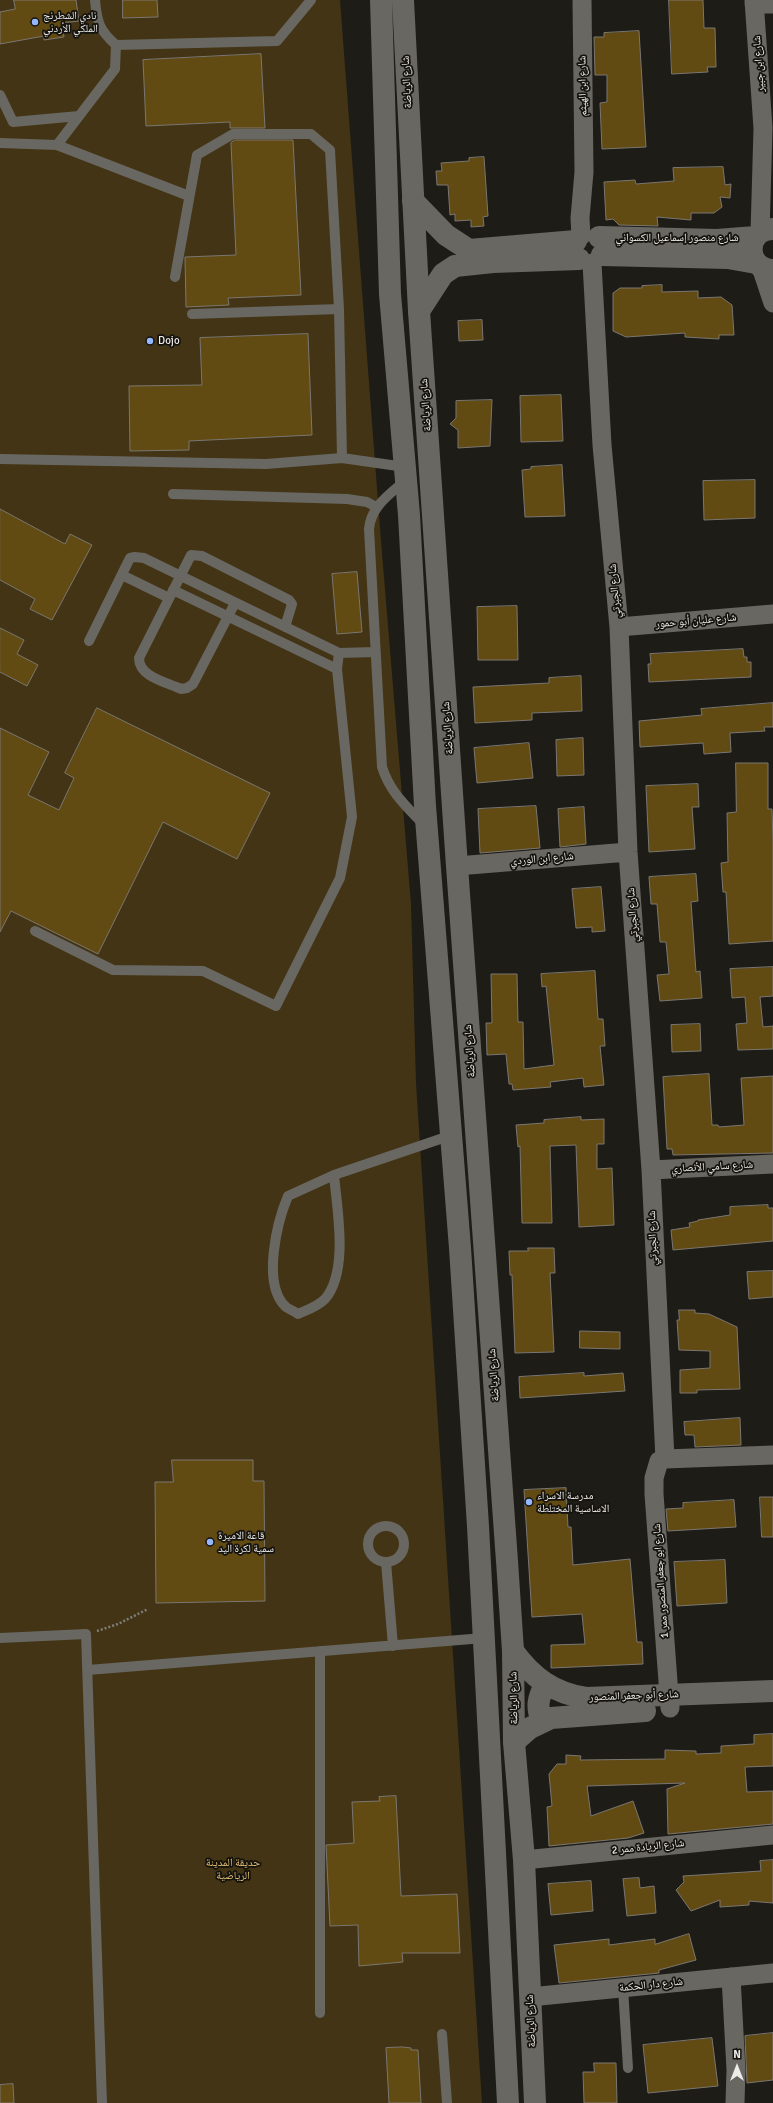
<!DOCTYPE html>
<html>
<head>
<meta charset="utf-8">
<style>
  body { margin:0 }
  #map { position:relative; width:773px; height:2103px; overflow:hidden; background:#1e1c17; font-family:Signika,sans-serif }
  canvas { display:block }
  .north { position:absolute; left:717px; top:2047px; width:40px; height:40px; -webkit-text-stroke:3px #15130e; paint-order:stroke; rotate:0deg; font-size:11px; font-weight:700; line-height:16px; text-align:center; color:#edebe8 }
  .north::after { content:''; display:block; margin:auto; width:14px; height:18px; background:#edebe8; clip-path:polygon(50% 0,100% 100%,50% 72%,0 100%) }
</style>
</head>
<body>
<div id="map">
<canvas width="773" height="2103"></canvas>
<div class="north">N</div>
</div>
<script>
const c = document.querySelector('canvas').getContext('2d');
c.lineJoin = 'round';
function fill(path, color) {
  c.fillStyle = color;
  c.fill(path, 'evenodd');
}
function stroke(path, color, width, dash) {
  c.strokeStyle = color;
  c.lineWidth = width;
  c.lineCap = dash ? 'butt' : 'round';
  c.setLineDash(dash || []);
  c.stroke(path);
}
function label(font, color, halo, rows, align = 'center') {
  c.font = font + ' Signika,"Noto Naskh Arabic",sans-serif';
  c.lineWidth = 3.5;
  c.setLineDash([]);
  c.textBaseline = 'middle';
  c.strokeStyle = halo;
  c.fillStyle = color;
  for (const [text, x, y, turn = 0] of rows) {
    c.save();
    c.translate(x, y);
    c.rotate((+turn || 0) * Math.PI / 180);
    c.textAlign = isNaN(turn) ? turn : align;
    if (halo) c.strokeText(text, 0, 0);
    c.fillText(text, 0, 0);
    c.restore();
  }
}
fill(new Path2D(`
  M0,0H340L381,541L411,904L416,1083L482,2103H0Z`), '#423415');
const building = new Path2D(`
  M14,0H76L79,21L62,23L64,37L44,40V36L0,44V12L15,9Z
  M123,0H157L158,17L123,18Z
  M669,0H703L704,28H715L716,67H707L708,72L672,74Z
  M639,31L646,147L602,149L600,103L607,102V75H595L594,37H604V33Z
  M261,54L265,128H230V122L146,126L143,60Z
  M235,140H293L301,295L228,298L229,305L186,307L185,257L236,255L231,143Z
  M484,157L488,216L483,217L484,226L471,227V220L455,221V214L450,215L448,185H437L436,171H442L441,163L469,161V158Z
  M723,167L725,185L731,184L730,198L720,197L722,207L714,213H691V220L657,217L658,226L619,225L613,219L606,220L604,182L635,180L636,184L674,181L673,168Z
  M662,285V292L698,291V298L721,297L732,305L734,335H719V339L685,337V333L626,337L613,331V293L620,288H642V286Z
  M482,320L483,340L459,341L458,321Z
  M308,334L312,435L189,441V450L130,451L129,386L202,385L200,338Z
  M561,395L563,441L521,442L520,396Z
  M492,400L490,446L458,448V430L450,424L456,418V401Z
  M562,465L565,516L525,517L522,470L531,469V467Z
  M755,480V518L704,520L703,481Z
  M0,509L65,544L70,534L92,545L52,620L30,609L35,599L0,580Z
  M357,572L362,632L337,634L332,574Z
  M517,606L518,660H478L477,607Z
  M0,628L24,640L17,654L38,665L27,686L0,672Z
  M743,649L744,657H747V662H751V677L649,682L648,664H651L650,654Z
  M581,676L582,711L532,713V720L475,723L473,687L549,683V678Z
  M773,703V727H764L765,731L730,733L731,752L704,754L703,743L640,747L639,721L702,715L701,709Z
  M97,708L270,793L237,859L163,822L98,954L11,911L0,932V728L49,752L28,795L59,810L74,778L65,773Z
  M583,738L584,775L557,776L556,740Z
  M529,743L533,778L477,783L474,748Z
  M736,763H768V809H772L773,843V941L729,944L726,892H723L721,863L728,862L727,813L736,812Z
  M698,784L699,807H692L695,849L649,852L646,786Z
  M536,806L540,848L480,853L478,809Z
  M584,807L586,844L560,847L558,809Z
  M696,874L698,901L691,902L696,972L700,971L702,998L660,1001L657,975L669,974L666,942H660L657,904H651L649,877Z
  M601,887L605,931L592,932V927L576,928L572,889Z
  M773,967V996L760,997L763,1027L773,1026V1049L738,1050L736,1024L747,1023L745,997L732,998L730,969Z
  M595,971L598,1019H603L605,1046H600L604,1085L584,1087L583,1078L550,1082L551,1087L513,1090L512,1084H509L506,1054L487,1055L486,1023H492L491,974H517L518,1022H523L524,1069L554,1065L546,986L542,987L541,974Z
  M700,1024L701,1051L672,1052L671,1025Z
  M709,1074L712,1125H718L719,1127L744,1125L741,1078L773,1076V1153L673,1155L672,1149H667L663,1077Z
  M581,1117V1120L604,1119V1144H597V1169L612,1168L614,1225L579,1227L576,1145L550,1146L552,1223H522L520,1146L518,1147L516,1125L544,1123V1120Z
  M768,1205V1208H773V1241L673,1250L671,1230L690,1227L689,1223L698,1221V1220L730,1215V1207Z
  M528,1248H554L555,1273H550L554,1352L515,1353L512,1275H510L509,1251H528Z
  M773,1271V1297L749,1299L747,1272Z
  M679,1310H695V1313L709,1314L737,1327L740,1389L697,1390V1393H680V1370L710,1368V1351L679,1350L677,1320H679Z
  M580,1331L620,1332V1349L580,1348Z
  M584,1373V1376L623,1373L625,1391L520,1398L519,1377Z
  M740,1418L741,1445L695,1447L694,1435H685L684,1422Z
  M172,1460H253V1481H264L265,1601L156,1603L155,1482H173Z
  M566,1488L568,1527H571L573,1565L630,1559L637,1642H642L643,1664L551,1668V1645L585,1644L582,1614L532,1617L524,1490Z
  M760,1497H773V1537H762Z
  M734,1500L736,1527L668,1531L666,1509L683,1508V1503Z
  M725,1560L727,1603L677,1606L674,1562Z
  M773,1734V1766L745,1767L747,1792L773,1791V1824L668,1834L667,1789L685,1783L587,1786L591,1816L633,1801L644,1833L628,1838L549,1846L547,1807L552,1806L549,1774L557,1764H566V1755L581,1756L580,1760L665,1759V1750L696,1751V1754L721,1753V1746L754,1744V1735Z
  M396,1796L401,1896L457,1894L460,1953H402L403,1962L359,1966L358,1925L330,1926L326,1845L354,1843L352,1802L380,1801L379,1797Z
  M773,1860V1903L749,1901V1905L720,1907V1900L691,1911L676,1890L684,1882L683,1876L761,1871L760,1861Z
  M639,1878L640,1888L654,1886L656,1913L627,1916L623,1879Z
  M591,1881L593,1911L551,1915L548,1884Z
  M689,1934L696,1960L659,1970V1973L559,1983L554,1945L609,1939V1945L655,1939V1944Z
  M773,2033V2080L747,2083L745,2036Z
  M712,2038L718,2086L648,2093L643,2045Z
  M403,2047L411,2048V2050H418L421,2103H389L386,2048Z
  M594,2063H616L617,2103H584L583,2072H594Z
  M13,2084L14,2103H0V2085Z`);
fill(building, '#624a13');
stroke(building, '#7a7771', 1);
stroke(new Path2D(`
  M97,1631L118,1624L148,1609`), '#807e7a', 2.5, [2, 2]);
stroke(new Path2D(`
  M95,0C97,22 99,30 116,45
  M0,95L13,122L79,116
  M0,143L57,145L189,196
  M57,145L115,69L116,45L277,41L311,0
  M175,277L197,155L233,134H311L330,150L339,309L342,458L405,467
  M192,314L339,309
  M0,459L266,464L342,458
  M406,480C390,494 371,506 369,529L382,767C390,792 405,805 423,824
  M173,494L347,499L367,502L376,507
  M122,575L169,598
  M173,590L337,669
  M235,603L193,684L187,688L181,689C166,682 139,677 139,658L191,555L202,556L289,600L292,604L285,627
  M89,641L130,558L135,557L144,558L339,653L375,652
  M35,931L113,970L203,971L276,1006L340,878L352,817L337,669L339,653
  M334,1175C337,1209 349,1271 325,1299C317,1307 307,1310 298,1314C294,1311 288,1309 285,1306C262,1283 277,1222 288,1196Z
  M334,1175L452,1135
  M368 1544a18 18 0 1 1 36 0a18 18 0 1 1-36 0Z
  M386,1562L393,1646
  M0,1638L86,1634L102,2103
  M88,1670L484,1638
  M623,1988L628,2068
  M320,2013V1651
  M442,2034L447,2103`), '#696761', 10);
stroke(new Path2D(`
  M754,0L763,128L760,233
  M754,4H773
  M581,236L580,218L584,172L582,0
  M592,263L602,445L619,627L628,852L651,1170L665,1459
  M761,267L773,303
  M619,627L773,614
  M457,866L628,852
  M651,1170L773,1164
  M670,1708L654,1494V1478L659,1461L665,1459L773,1455
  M524,1860L773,1835
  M731,1977L736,2070L735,2103
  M530,1997L773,1973`), '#696761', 19);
stroke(new Path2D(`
  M413,201L446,235L469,250L576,241
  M773,229C745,229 744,269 773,270
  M599,237L717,240L755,237
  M602,255L728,258L756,263
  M419,311L443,274L455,266L493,262L579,259
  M513,1651C532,1677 553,1693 586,1698L773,1691
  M542,1721C536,1707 538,1698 545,1685
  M514,1742L530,1728L551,1718L645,1711`), '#696761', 22);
stroke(new Path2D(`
  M381,0L390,294L409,515L425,806L460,1248L478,1526L508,2103
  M403,0L419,311L457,866L507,1561L513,1651L514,1742L524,1860L535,2103`), '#696761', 22);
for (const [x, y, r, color] of [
  [35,22,4,"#94b7fd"],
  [150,341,4,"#94b7fd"],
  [529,1502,4,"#94b7fd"],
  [210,1542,4,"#94b7fd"]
]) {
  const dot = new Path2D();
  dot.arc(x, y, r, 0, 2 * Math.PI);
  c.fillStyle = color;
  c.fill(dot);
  stroke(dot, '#15130e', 1.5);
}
label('11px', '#edebe8', '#15130e', [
  ["نادي الشطرنج",43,16],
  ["الملكي الأردني",43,29],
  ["Dojo",158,341],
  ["مدرسة الاسراء",537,1496],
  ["الاساسية المختلطة",537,1509],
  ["قاعة الاميرة",218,1536],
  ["سمية لكرة اليد",218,1549]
], 'left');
label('11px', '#edebe8', '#15130e', [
  ["شارع ابن جبير",759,64,-94],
  ["شارع الرياضة",407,82,-93],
  ["شارع ابن الهيثم",583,86,-91],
  ["شارع منصور إسماعيل الكسواني",677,238],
  ["شارع الرياضة",426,405,-94],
  ["شارع الجبرتي",615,591,-95],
  ["شارع عليان أبو حمور",696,621,-5],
  ["شارع الرياضة",448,728,-94],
  ["شارع ابن الوردي",542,859,-5],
  ["شارع الجبرتي",633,915,-94],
  ["شارع الرياضة",470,1051,-94],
  ["شارع سامي الأنصاري",712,1167,-3],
  ["شارع الجبرتي",653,1238,-92],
  ["شارع الرياضة",494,1375,-94],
  ["شارع ابو جعفر المنصور ممر 1",661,1581,-94],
  ["شارع أبو جعفر المنصور",634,1696,-2],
  ["شارع الرياضة",514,1698,-91],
  ["شارع الريادة ممر 2",648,1847,-6],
  ["شارع دار الحكمة",651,1985,-6],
  ["شارع الرياضة",531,2021,-93]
]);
label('11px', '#e6c072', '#15130e', [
  ["حديقة المدينة",233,1863],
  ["الرياضية",233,1876]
]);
</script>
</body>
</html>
